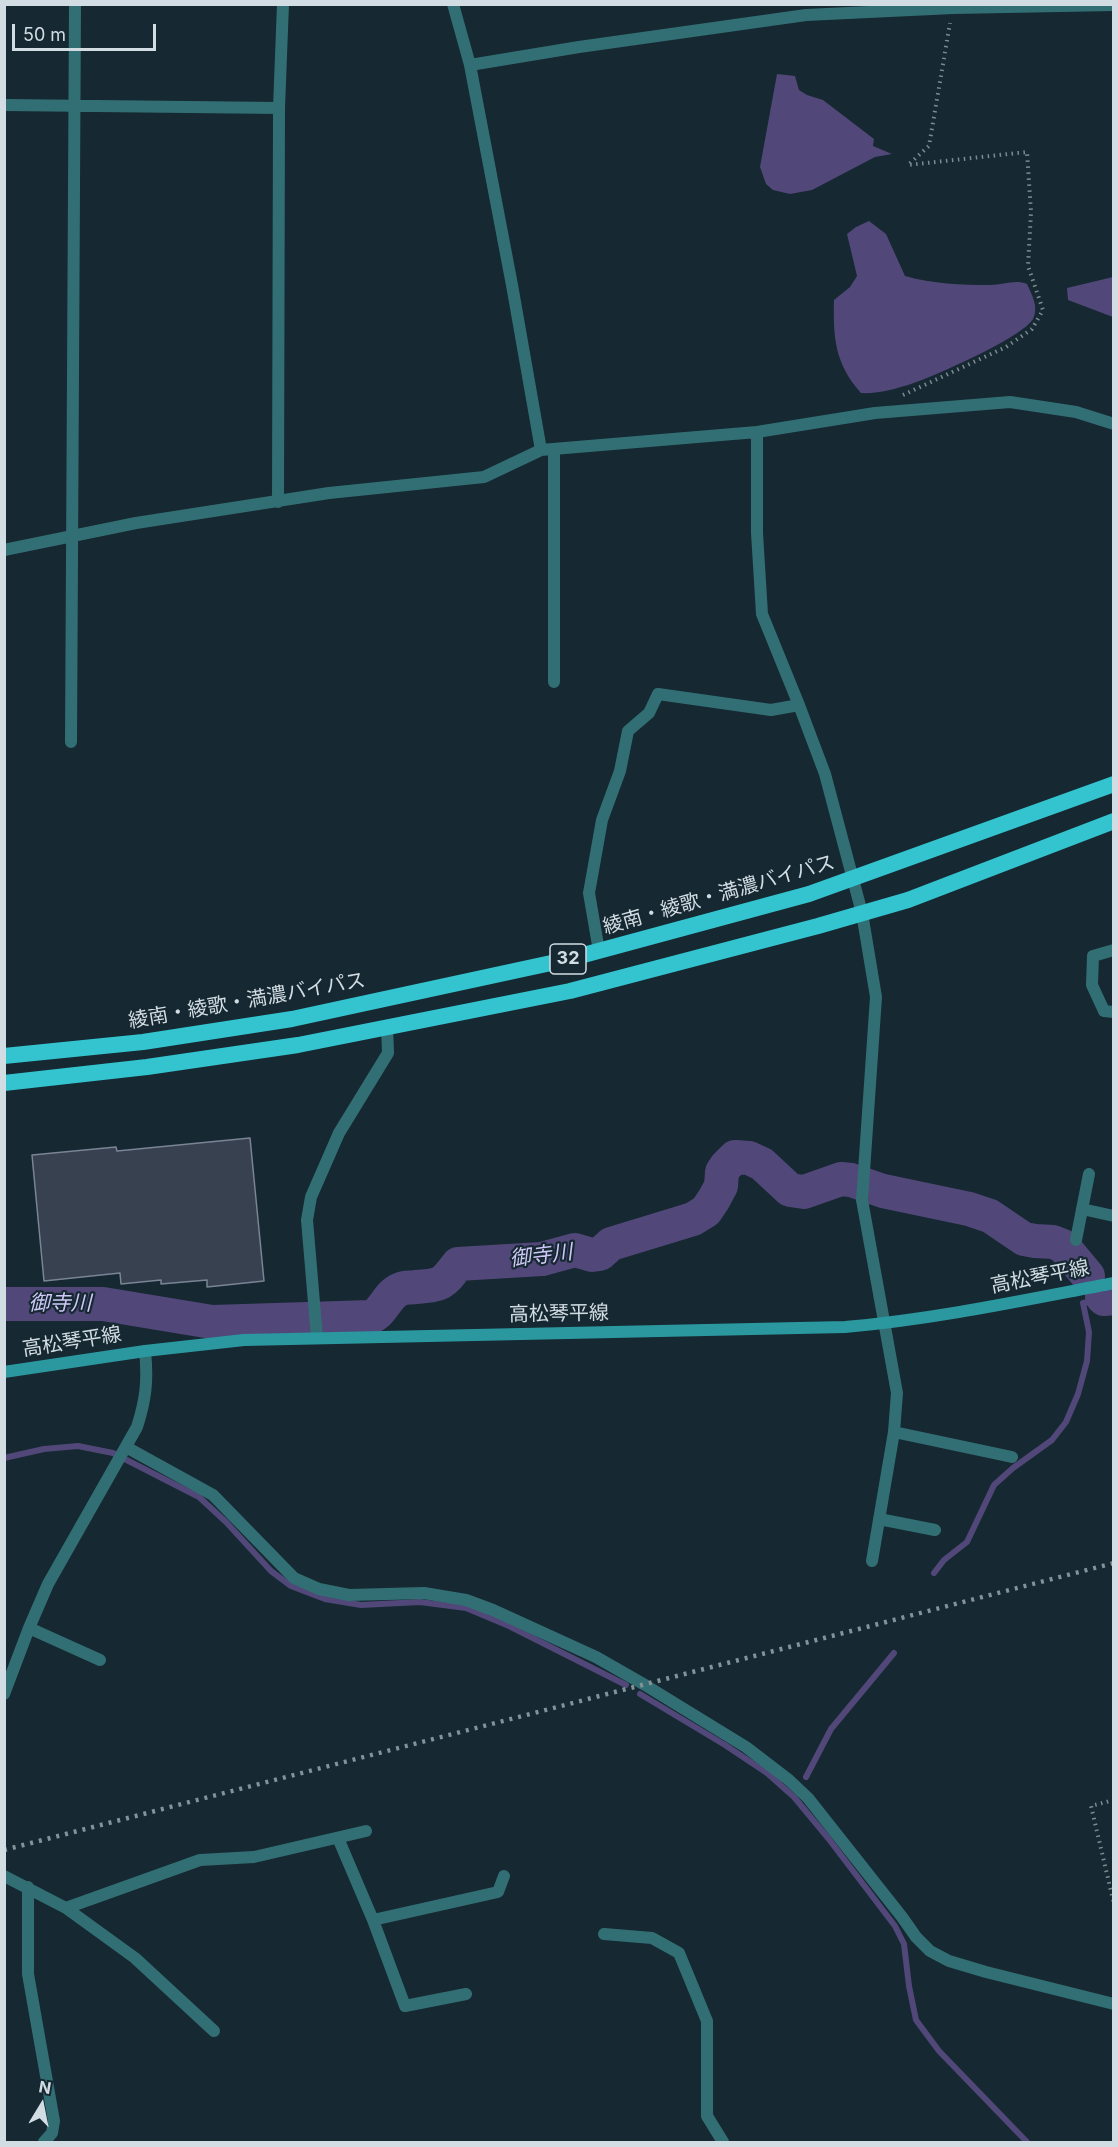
<!DOCTYPE html>
<html>
<head>
<meta charset="utf-8">
<style>
  body { margin:0 }
  #map { position:relative; width:1118px; height:2147px; overflow:hidden; background:#162831; font-family:Inter,sans-serif }
  canvas { display:block }
  .frame { position:absolute; inset:0; border:6px solid #d2dde3; pointer-events:none }
  .north { position:absolute; left:12px; top:2075px; width:60px; height:60px; -webkit-text-stroke:4px #162831; paint-order:stroke; rotate:10deg; font-size:16px; font-weight:700; line-height:24px; text-align:center; color:#d2dde3 }
  .north::after { content:''; display:block; margin:auto; width:21px; height:27px; background:#d2dde3; clip-path:polygon(50% 0,100% 100%,50% 72%,0 100%) }
  .scale { position:absolute; left:12px; top:24px; width:144px; height:27px; box-sizing:border-box; border:3px solid #d2dde3; border-top:0; padding-left:8px; font-size:18px; line-height:21px; white-space:nowrap; color:#d2dde3; -webkit-text-stroke:4px #162831; paint-order:stroke }
</style>
</head>
<body>
<div id="map">
<canvas width="1118" height="2147"></canvas>
<div class="frame"></div>
<div class="north">N</div>
<div class="scale">50 m</div>
</div>
<script>
const c = document.querySelector('canvas').getContext('2d');
c.lineJoin = 'round';
function fill(path, color) {
  c.fillStyle = color;
  c.fill(path, 'evenodd');
}
function stroke(path, color, width, dash) {
  c.strokeStyle = color;
  c.lineWidth = width;
  c.lineCap = dash ? 'butt' : 'round';
  c.setLineDash(dash || []);
  c.stroke(path);
}
function label(font, color, halo, rows, align = 'center') {
  c.font = font + ' Inter,"Noto Sans JP",sans-serif';
  c.lineWidth = 4.5;
  c.setLineDash([]);
  c.textBaseline = 'middle';
  c.strokeStyle = halo;
  c.fillStyle = color;
  for (const [text, x, y, turn = 0] of rows) {
    c.save();
    c.translate(x, y);
    c.rotate((+turn || 0) * Math.PI / 180);
    c.textAlign = isNaN(turn) ? turn : align;
    if (halo) c.strokeText(text, 0, 0);
    c.fillText(text, 0, 0);
    c.restore();
  }
}
fill(new Path2D(`
  M777,74L795,76L799,90L807,95L823,100L874,139L873,146L892,154L875,157L812,190L790,194L773,190L766,184L760,167Z
  M869,221L886,234L905,276C933,284 961,285 990,285C1003,285 1015,279 1027,284C1032,295 1039,307 1033,319C1023,337 933,377 911,384C895,389 878,394 861,393C835,364 833,338 834,300L850,287L857,276L847,234L856,227Z
  M1113,277V317L1068,300L1067,288Z`), '#514879');
stroke(new Path2D(`
  M4,1458L44,1449L78,1446L113,1453L199,1497L226,1522L271,1571L291,1586L325,1599L361,1605L420,1602L466,1608L509,1626L626,1685
  M934,1573L944,1560L967,1542L994,1485L1013,1468L1052,1440L1066,1422L1078,1394L1087,1361L1089,1332L1083,1303L1104,1299
  M640,1694L725,1745L767,1773L794,1797L828,1838L895,1926L904,1944L909,1986L916,2020L939,2051L1027,2142
  M806,1777L831,1729L894,1653`), '#514879', 6);
stroke(new Path2D(`
  M1102,1297L1104,1299L1113,1298
  M4,1304H103L212,1322L371,1317C384,1312 387,1294 401,1289C405,1287 411,1288 416,1287C442,1285 442,1285 458,1264L542,1259L575,1250L592,1255L600,1254L611,1244L693,1219L706,1211L714,1199L721,1186L722,1172L726,1166L735,1157L749,1158L762,1164L790,1190L804,1192L841,1179L851,1180L883,1191L969,1209L990,1216L1024,1239L1035,1241L1053,1242L1063,1246L1088,1276`), '#514879', 34);
const building = new Path2D(`
  M250,1138L264,1281L207,1287V1280L161,1284V1280L121,1284L120,1273L44,1281L32,1155L116,1147L117,1151Z`);
fill(building, '#384150');
stroke(building, '#7a8495', 1.5);
stroke(new Path2D(`
  M903,395L1006,347L1032,329L1043,310L1028,266L1031,212L1027,152L908,165L929,146L950,23
  M1114,1800L1091,1806L1114,1904`), '#7c8b92', 4, [1.5, 4.5]);
stroke(new Path2D(`
  M317,1338L307,1220L311,1197L339,1133L388,1053L387,1026`), '#326f74', 12);
stroke(new Path2D(`
  M453,4L470,65L512,285L541,450
  M470,65L579,47L806,15L953,8L1114,5
  M4,105L279,108
  M757,432V533L762,614L799,705L825,774L862,913L876,997L862,1200L897,1393L894,1432L872,1561
  M278,502L279,108L283,4
  M4,550L136,523L329,493L484,477L541,450L757,432L875,413L1010,402L1076,412L1114,424
  M554,682V450
  M71,742L75,4
  M1114,950L1093,956L1092,985L1104,1011L1114,1012
  M599,951L589,893L602,820L620,771L628,731L649,713L658,694L771,710L799,705
  M1082,1209L1114,1216
  M1076,1240L1089,1174
  M894,1432L1012,1457
  M126,1447L213,1495L294,1578L319,1589L349,1595L424,1593L466,1600L493,1610L596,1657L645,1685L746,1747L789,1780L808,1798L902,1917L916,1937L930,1951L949,1961L986,1972L1114,2004
  M879,1519L935,1530
  M29,1628L100,1660
  M4,1694L29,1628L48,1584L137,1427C146,1399 148,1380 145,1351
  M338,1838L373,1920L405,2006L466,1994
  M4,1876L66,1908L135,1958L214,2031
  M28,1887V1974L54,2121L52,2133L44,2142
  M66,1908L200,1860L254,1857L366,1831
  M373,1920L498,1892L504,1876
  M604,1934L652,1938L679,1953L707,2021V2116L723,2142`), '#326f74', 12);
stroke(new Path2D(`
  M4,1372L145,1351L244,1340L845,1327C936,1319 1024,1300 1114,1283`), '#2b98a0', 12);
stroke(new Path2D(`
  M4,1056L143,1042L292,1019L565,960L809,894L1114,784
  M4,1083L147,1067L298,1045L570,991L818,926L908,900L1114,821`), '#33c4cf', 16);
stroke(new Path2D(`
  M4,1850L1114,1563`), '#849299', 4.5, [3, 6]);
for (const [x, y, w] of [
  [568,959,36]
]) {
  const box = new Path2D();
  box.roundRect(x - w / 2, y - 15, w, 30, 4.5);
  c.fillStyle = '#162831';
  c.fill(box);
  stroke(box, '#d2dde3', 1.5);
}
label('bold 18px', '#d2dde3', null, [
  ["32",568,959]
]);
label('20px', '#d2dde3', '#162831', [
  ["綾南・綾歌・満濃バイパス",719,895,-16],
  ["綾南・綾歌・満濃バイパス",247,1001,-10],
  ["高松琴平線",1040,1277,-11],
  ["高松琴平線",559,1314,-1],
  ["高松琴平線",72,1342,-9]
]);
label('italic 21px', '#cec8f7', '#162831', [
  ["御寺川",541,1256,-7],
  ["御寺川",60,1304]
]);
</script>
</body>
</html>
